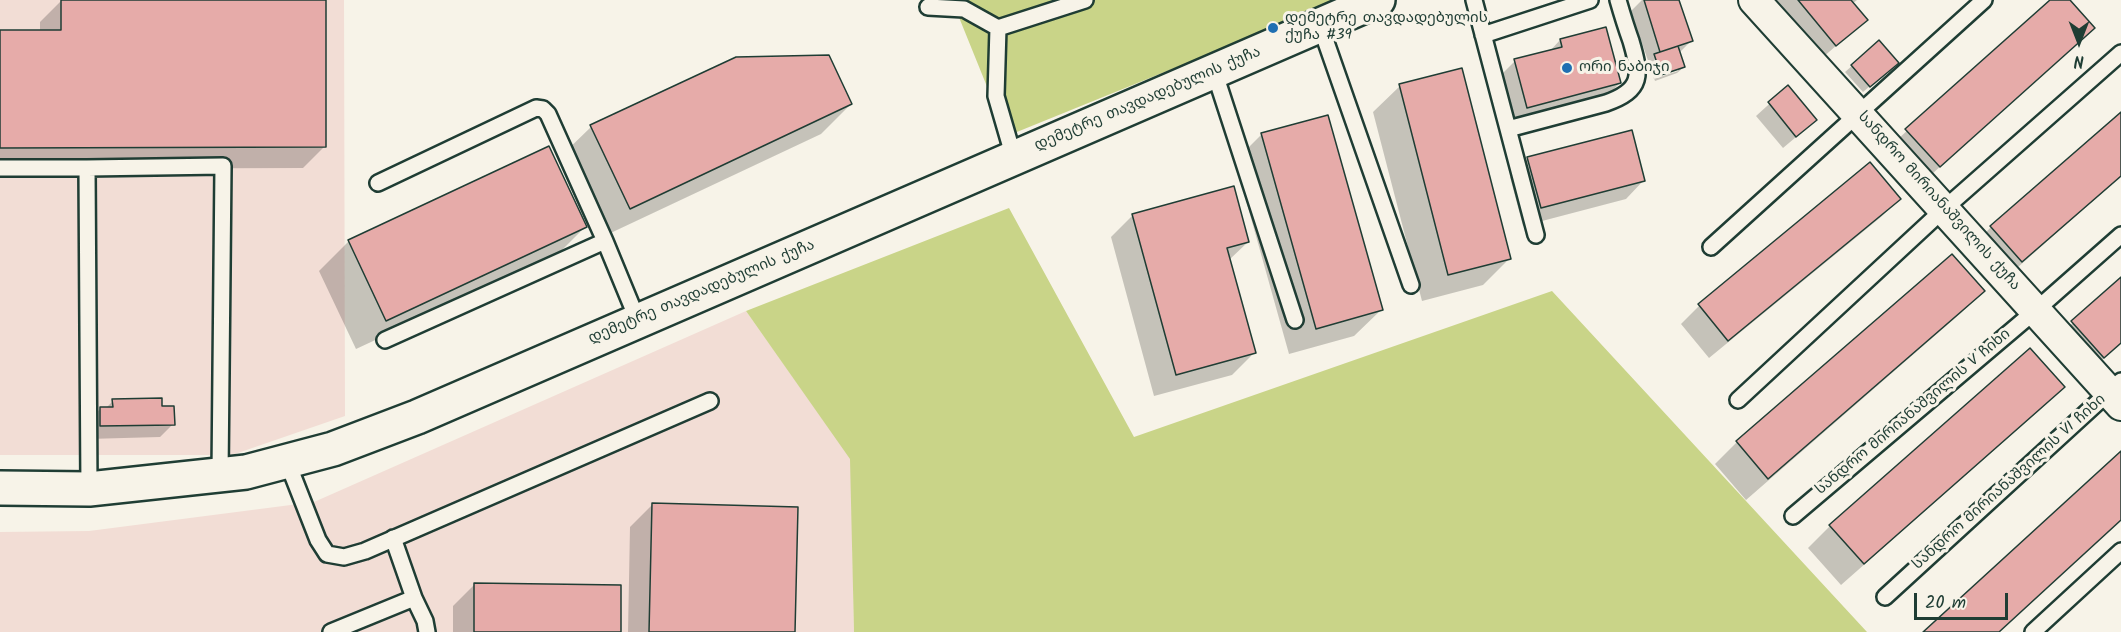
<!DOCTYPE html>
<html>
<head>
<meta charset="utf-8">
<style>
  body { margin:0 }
  #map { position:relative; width:2121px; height:632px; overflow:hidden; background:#f7f3e8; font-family:Kalam,sans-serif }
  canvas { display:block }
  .north { position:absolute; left:2049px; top:12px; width:60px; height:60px; -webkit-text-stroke:4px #f7f3e8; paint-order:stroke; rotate:180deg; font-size:16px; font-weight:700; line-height:24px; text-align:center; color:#1f3d34 }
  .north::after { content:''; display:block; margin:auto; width:21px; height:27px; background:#1f3d34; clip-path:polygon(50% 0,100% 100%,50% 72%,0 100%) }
  .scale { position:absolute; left:1914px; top:593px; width:94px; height:27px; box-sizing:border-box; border:3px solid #1f3d34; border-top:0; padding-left:8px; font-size:18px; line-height:21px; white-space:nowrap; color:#1f3d34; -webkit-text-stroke:4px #f7f3e8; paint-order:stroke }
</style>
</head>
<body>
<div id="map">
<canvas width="2121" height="632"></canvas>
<div class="north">N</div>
<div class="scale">20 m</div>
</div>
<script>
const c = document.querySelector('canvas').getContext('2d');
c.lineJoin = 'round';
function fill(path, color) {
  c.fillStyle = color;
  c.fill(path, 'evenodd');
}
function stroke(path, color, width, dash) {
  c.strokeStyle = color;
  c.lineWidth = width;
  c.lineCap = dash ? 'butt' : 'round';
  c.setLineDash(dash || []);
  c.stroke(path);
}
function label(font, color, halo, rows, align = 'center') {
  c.font = font + ' Kalam,"Noto Sans Georgian",sans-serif';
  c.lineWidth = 6;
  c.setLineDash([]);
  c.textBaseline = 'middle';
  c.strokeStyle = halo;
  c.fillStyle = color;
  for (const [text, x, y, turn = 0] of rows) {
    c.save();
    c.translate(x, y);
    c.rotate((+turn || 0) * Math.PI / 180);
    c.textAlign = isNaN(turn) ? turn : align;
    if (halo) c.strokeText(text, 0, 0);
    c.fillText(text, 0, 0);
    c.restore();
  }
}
fill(new Path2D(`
  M0,0H344L345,416L232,455H0Z
  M746,311L851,459L854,632H0V532L89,531L314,502Z`), '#f2ddd5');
fill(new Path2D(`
  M952,0H1342L1007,136Z
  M1009,208L1134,437L1552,291L1867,632H854L850,459L746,311Z`), '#c9d488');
fill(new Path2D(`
  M62,0H324L325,146L303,168L0,169V31H40V22Z
  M1642,0H1678L1691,41L1679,53L1684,67L1677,73L1655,81L1631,11ZM1678,68V71L1654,79L1653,76Z
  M1774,0H1857L1852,4L1866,20L1822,58Z
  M2052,0H2068L2093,28L1921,184L1888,148Z
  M1560,40L1620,83L1602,101L1509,125L1497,79L1515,61L1549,52Z
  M1879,42L1890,69L1863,92L1845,72Z
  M1400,86L1509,259L1483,285L1422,301L1373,112Z
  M1788,87L1802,132L1783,148L1756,116Z
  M851,104L821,134L600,238L561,156L591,127Z
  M2121,114V176L2000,283L1970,249L1991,227Z
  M1327,117L1381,310L1354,336L1289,354L1235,161L1261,135Z
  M1528,158L1644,180L1626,199L1523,226L1510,177Z
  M1870,165L1899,199L1881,217L1709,358L1681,324L1699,306Z
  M1133,215L1248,242L1229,260L1254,353L1232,375L1154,396L1111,237Z
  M586,226L556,256L356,349L319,271L349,241Z
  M1952,256L1983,291L1961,313L1746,500L1715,464L1737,442Z
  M2121,279V343L2085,375L2054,340Z
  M2030,350L2063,387L2041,409L1841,585L1808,548L1830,526Z
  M113,401L160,408L173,424L160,437L88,439V422L100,409H105Z
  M652,505L794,632H628L630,527Z
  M475,584L619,632H453V606Z`), '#0003');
const building = new Path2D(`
  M61,0H326V147L0,148V30H61Z
  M1644,0H1679L1693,41L1660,52Z
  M1798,0H1851L1868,20L1836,46Z
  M2050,0H2070L2095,28L1940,167L1905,129Z
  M1606,27L1621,83L1527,108L1514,59L1562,47L1560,39Z
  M1879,40L1899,63L1870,87L1851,65Z
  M1678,46L1685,67L1661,75L1654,54Z
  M829,55L852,104L630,209L590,125L736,57Z
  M1462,68L1511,259L1448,275L1399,84Z
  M1788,85L1817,120L1796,137L1768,102Z
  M2121,112V176L2022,262L1990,226Z
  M1328,115L1383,310L1316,329L1261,133Z
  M1632,130L1645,181L1541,208L1527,157Z
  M549,146L587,227L386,321L348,240Z
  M1870,162L1901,199L1728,341L1698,304Z
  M1234,186L1249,242L1227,248L1256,353L1176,375L1132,214Z
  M1952,254L1985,291L1768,479L1736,441Z
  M2121,277V343L2104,358L2071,321Z
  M2030,348L2065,387L1864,564L1829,525Z
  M162,398V406H174L175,425L100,426V407H113L112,399Z
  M2121,451V520L1999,632H1923Z
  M652,503L798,507L795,632H649Z
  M474,583L621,585V632H474Z`);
fill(building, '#e6aba9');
stroke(building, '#1f3d34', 1.5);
const lane = new Path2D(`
  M1474,0L1536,235
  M928,7L964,9L998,28
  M1320,25L1411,285
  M1483,35L1590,0
  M1214,71L1295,320
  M1508,129L1606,103C1643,90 1641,75 1631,41C1626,27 1622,14 1618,0
  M1014,158L996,96L998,28L1085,0
  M0,168H87
  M378,183L536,108L543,109L548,114L605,241L638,321
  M1711,247L1984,0
  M385,340L605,241
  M1738,400L1944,209L2121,53
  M287,461L318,540L327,554L344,557L365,551L710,401
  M89,489L87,168L223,166L220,475
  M1793,516L2035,311L2121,235
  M393,538L414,598L425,621L427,632
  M1885,597L2121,381
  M331,632L414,598
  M2033,632L2121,551`);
const street = new Path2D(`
  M1754,0L2121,405`);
const secondary = new Path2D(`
  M0,488L89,489L246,472L333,449L417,417L1378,0`);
stroke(lane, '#1f3d34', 20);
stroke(street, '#1f3d34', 34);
stroke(secondary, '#1f3d34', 38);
stroke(lane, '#f7f3e8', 15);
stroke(street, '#f7f3e8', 30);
stroke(secondary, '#f7f3e8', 33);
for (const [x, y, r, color] of [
  [1273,28,6,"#1f6fb2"],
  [1567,68,6,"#1f6fb2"]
]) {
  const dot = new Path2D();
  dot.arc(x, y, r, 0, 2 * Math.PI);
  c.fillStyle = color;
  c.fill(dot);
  stroke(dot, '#f7f3e8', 2);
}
label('15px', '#1f3d34', '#f7f3e8', [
  ["დემეტრე თავდადებულის",1285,19],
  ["ქუჩა #39",1285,36],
  ["ორი ნაბიჯი",1579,68]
], 'left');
label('15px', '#1f3d34', '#f7f3e8', [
  ["დემეტრე თავდადებულის ქუჩა",1148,100,-23],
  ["სანდრო მირიანაშვილის ქუჩა",1938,202,48],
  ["დემეტრე თავდადებულის ქუჩა",702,293,-23],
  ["სანდრო მირიანაშვილის V ჩიხი",1914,413,-40],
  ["სანდრო მირიანაშვილის VI ჩიხი",2010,483,-42]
]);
</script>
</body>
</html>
